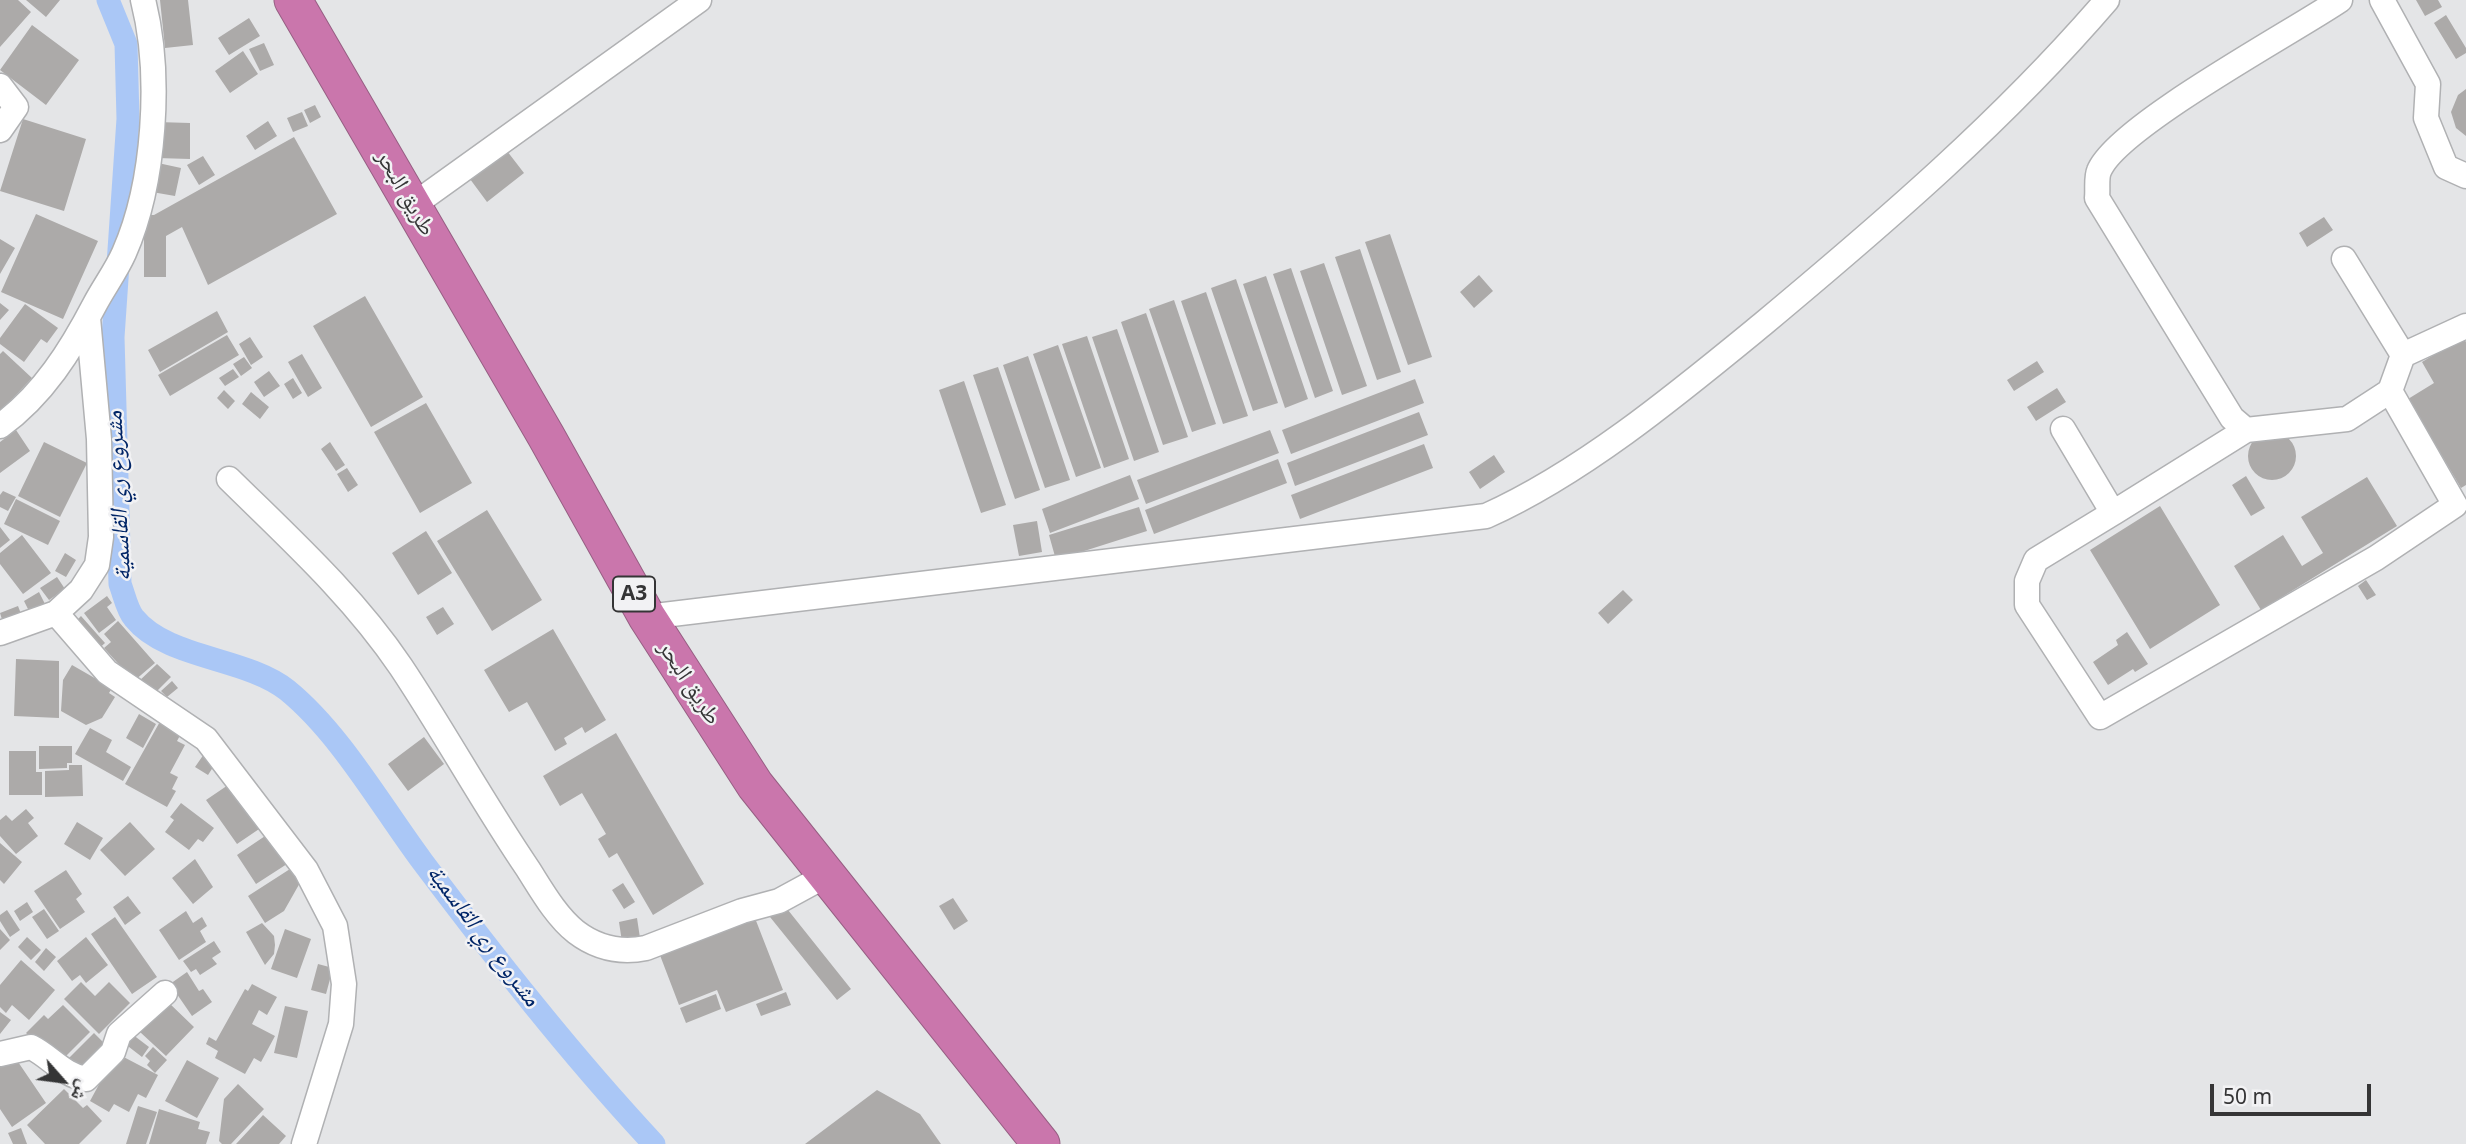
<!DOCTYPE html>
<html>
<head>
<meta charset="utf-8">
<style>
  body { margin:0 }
  #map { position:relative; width:2466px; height:1144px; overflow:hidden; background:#e4e5e7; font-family:"Noto Sans","Noto Naskh Arabic",sans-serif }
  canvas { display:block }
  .north { position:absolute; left:28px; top:1046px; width:70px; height:70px; -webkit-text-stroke:5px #f2f2f4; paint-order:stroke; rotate:118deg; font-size:19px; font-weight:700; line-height:28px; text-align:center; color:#353536 }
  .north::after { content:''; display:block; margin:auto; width:24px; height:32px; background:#353536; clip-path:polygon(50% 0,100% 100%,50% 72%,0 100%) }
  .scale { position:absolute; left:2210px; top:1084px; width:161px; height:32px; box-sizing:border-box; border:4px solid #353536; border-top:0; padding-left:9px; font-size:21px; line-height:24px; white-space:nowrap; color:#353536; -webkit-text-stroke:5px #f2f2f4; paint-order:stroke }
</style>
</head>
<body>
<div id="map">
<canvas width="2466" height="1144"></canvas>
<div class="north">ش</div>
<div class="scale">50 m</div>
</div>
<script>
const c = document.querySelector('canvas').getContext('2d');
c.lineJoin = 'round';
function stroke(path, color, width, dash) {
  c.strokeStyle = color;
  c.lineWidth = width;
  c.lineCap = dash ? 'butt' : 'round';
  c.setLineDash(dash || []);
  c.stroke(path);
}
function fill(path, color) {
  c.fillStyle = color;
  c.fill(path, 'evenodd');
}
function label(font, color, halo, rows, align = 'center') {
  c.font = font + ' "Noto Sans","Noto Naskh Arabic",sans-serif';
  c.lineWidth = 5;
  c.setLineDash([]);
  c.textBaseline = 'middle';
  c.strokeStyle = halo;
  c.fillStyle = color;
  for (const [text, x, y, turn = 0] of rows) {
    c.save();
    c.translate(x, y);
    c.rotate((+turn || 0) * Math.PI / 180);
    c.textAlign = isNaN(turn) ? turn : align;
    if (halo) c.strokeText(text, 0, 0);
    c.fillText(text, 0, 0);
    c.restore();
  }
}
stroke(new Path2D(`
  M108,0L126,44L128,119L113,337L120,584C124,594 127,610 134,618C167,659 245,657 287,690C340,733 381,806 422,861C495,958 571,1055 654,1144`), '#aac7f6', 23);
fill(new Path2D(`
  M0,0H18L31,12L0,47Z
  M26,0H60L46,17Z
  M160,0H188L193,45L165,48Z
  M2416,0H2438L2442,7L2425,16Z
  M2446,15L2466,48V53L2456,59L2434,23Z
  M249,18L260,36L229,55L218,38Z
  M32,25L79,60L46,105L0,70Z
  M264,43L274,65L260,71L249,49Z
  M243,51L258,74L230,93L215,71Z
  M2466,89V136L2456,128L2451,112L2458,95Z
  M315,105L321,117L310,123L304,110Z
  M302,112L308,126L293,132L287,118Z
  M23,119L86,139L64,211L0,191Z
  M268,121L277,136L255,150L246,136Z
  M157,122L190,123V159L157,158Z
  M294,137L337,214L208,285L182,227L166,236V277H144V215H154Z
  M507,151L524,173L487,202L470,179Z
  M203,156L215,175L199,185L187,165Z
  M158,163L181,168L175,196L152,192Z
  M36,214L98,241L63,319L1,292Z
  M2324,217L2333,230L2307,247L2299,233Z
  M1390,234L1432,357L1408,365L1365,242Z
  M0,239L15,248L0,274Z
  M1360,249L1401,372L1377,380L1335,257Z
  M1324,263L1367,386L1342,395L1300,271Z
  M1291,268L1333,391L1315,398L1273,274Z
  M1479,275L1493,291L1474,308L1460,292Z
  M1266,276L1308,399L1285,408L1243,284Z
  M1236,279L1278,403L1253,411L1211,288Z
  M1206,292L1248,416L1223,424L1181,301Z
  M365,296L423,397L371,427L313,326Z
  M1174,300L1216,424L1192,432L1149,309Z
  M0,303L9,310L0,320Z
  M25,304L58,328L47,343L41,339L24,362L0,344V338Z
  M217,311L228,332L160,372L148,350Z
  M1146,313L1188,437L1163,445L1121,322Z
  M1117,329L1159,452L1134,461L1092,337Z
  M227,335L239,355L170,396L158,375Z
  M1087,336L1129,459L1104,468L1062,344Z
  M250,337L263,357L251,365L239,344Z
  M2463,337L2466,342V485L2461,488L2408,399L2434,383L2422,362Z
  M1058,345L1101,468L1076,477L1033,354Z
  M3,351L32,378L0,412V354Z
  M302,354L322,388L308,397L288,362Z
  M1028,356L1070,480L1045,488L1003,365Z
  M244,357L252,368L241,376L233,364Z
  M2037,361L2044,372L2014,391L2007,380Z
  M998,367L1040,490L1015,499L973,375Z
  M233,369L239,377L225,386L219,378Z
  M269,371L280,386L264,397L254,382Z
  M293,378L302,393L293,399L284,384Z
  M1415,379L1424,403L1291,454L1282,430Z
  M964,381L1006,505L981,513L939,390Z
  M2057,388L2066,402L2036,421L2027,407Z
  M224,390L235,401L228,409L217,398Z
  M251,392L269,407L260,419L242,404Z
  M426,403L472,483L420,513L374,432Z
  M1419,412L1428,435L1295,486L1287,463Z
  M16,430L30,451L0,473V442Z
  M1270,430L1279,453L1146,504L1137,480Z
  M2248 456a24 24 0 1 1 48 0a24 24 0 1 1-48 0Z
  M44,442L87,463L60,517L18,496Z
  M330,442L345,465L336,471L321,449Z
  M1424,444L1433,468L1300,519L1291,495Z
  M1494,455L1505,472L1480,489L1469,472Z
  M1278,459L1287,483L1154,534L1145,510Z
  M347,468L358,485L348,492L337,474Z
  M1130,475L1139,499L1050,533L1042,509Z
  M2246,476L2265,508L2251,516L2232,485Z
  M2367,477L2397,526L2261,610L2234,566L2283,535L2302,566L2323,553L2301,517Z
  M3,491L16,497L8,511L0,507V495Z
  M16,499L60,521L48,545L4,524Z
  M2160,506L2220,605L2150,649L2090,550Z
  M1139,507L1147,531L1056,560L1049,535Z
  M487,510L542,600L492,631L437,541Z
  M1037,521L1042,552L1019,556L1013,525Z
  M0,527L10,540L0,548Z
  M426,531L452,573L418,595L392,553Z
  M22,535L51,573L23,594L0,564V553Z
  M65,553L76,560L66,577L55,571Z
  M57,577L65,589L49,600L40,588Z
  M2366,580L2376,595L2367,600L2358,586Z
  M1623,590L1633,600L1608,624L1598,613Z
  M39,592L45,604L30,613L24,601Z
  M107,596L112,603L107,607L116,620L99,633L84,613Z
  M18,606L23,619L4,626L0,613Z
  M443,607L454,624L437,635L426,617Z
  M81,616L105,643L95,652L72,625Z
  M118,621L155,663L134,681L104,648L111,642L104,634Z
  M553,629L606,720L585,733L582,727L564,738L567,744L555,751L527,702L509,712L484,670Z
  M2127,632L2148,664L2135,672L2133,669L2108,685L2093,662L2118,645L2116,640Z
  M16,659L59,661V718L14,716Z
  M157,664L171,677L151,697L137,683Z
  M72,665L112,688L109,693L115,697L102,718L86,725L61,711L63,680Z
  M172,681L178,688L167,697L161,691Z
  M139,714L156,724L143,748L126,738Z
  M162,718L183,730L177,741L185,745L170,773L178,777L172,789L176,791L167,807L125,784Z
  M90,728L112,740L106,752L131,767L123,781L75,754Z
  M616,733L704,884L653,915L617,853L609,858L598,839L606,834L582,793L560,806L543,776Z
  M424,737L444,764L408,791L388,764Z
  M39,746H72V763H67V768L39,769Z
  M9,751H36V772H42V795H9Z
  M204,754L217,761L208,775L195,767Z
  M69,765H82L83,796L45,797V771L69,770Z
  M234,781L265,825L237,844L206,800Z
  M181,803L214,828L203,842L198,839L189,850L165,832L174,820L170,817Z
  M26,809L34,818L28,823L38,836L16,854L0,836V820L6,815L12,821Z
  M77,822L103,838L90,860L64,844Z
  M130,822L155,849L125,876L100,850Z
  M268,834L287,864L256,884L237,855Z
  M0,843L22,862L4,884L0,880Z
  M195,859L213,887L193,904L172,878Z
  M290,869L301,881L284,911L265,923L248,896Z
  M66,870L82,894L76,899L85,912L60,929L34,891Z
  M623,883L635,902L624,909L612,890Z
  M128,896L141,913L125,925L113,907Z
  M953,898L968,921L954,930L939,906Z
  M27,902L33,912L20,921L14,911Z
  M784,905L851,989L837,1000L770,917Z
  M44,909L59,931L47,939L32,917Z
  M7,910L20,930L10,937L0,921V915Z
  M186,911L193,923L202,917L207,926L200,931L206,942L179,960L159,930Z
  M753,913L783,990L726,1012L717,990L679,1005L658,950Z
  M115,917L157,977L132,994L91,934Z
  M637,918L640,938L622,942L619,922Z
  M262,923L274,936L275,945L274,954L265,965L246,932Z
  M0,929L10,940L0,950Z
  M285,929L311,939L297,978L271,969Z
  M27,937L41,950L31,960L18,947Z
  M86,937L108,965L86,983L80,975L72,981L57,961Z
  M214,941L221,952L212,958L217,964L200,975L196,969L191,972L183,961Z
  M46,948L56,957L44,971L35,962Z
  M21,960L55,990L29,1020L12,1005L6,1013L0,1007V985Z
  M318,964L333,968L326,994L311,990Z
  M187,972L199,991L203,989L212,1002L192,1016L170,984Z
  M81,982L95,996L109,982L130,1003L99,1034L64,999Z
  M252,984L277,997L267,1015L259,1010L252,1024L275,1036L261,1062L254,1058L245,1074L215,1058L218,1051L206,1044L209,1037L216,1041L245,989L248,991Z
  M786,992L791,1005L761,1016L756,1004Z
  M716,994L721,1009L686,1023L680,1008Z
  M168,1002L194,1027L166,1056L140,1032Z
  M63,1005L90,1032L58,1064L26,1033L44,1015L48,1019Z
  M285,1006L308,1011L297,1058L274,1053Z
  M0,1012L11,1020L0,1034Z
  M128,1031L149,1047L142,1057L120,1040Z
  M94,1033L109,1048L81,1076L66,1061Z
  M153,1047L167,1060L155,1073L147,1065L150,1061L145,1056Z
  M116,1053L158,1075L146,1098L138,1094L129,1112L114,1104L109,1112L90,1101Z
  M14,1056L46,1103L12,1127L0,1109V1065Z
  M187,1060L219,1078L197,1118L165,1101Z
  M238,1084L264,1109L231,1144H222L219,1141L224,1099Z
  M64,1089L83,1108L87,1105L102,1121L79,1144H45L27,1125Z
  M877,1090L920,1114L941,1144H805Z
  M138,1106L157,1112L146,1144H126Z
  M159,1109L200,1122L198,1129L210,1132L206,1144H149Z
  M263,1115L286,1136L279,1144H236Z
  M21,1128L27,1144H13L8,1133Z`), '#acaaa9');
const minor = new Path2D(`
  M2340,0C2293,32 2116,127 2099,171C2096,178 2098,190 2097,198L2232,418L2246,430L2347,419L2390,391L2403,355L2344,259
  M2382,0L2428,84L2426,118L2446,167L2466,176
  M0,86L16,107L0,130
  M412,206L699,0
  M2403,355L2466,326
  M0,426C43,395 71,350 95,304C104,287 116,271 124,253C155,183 162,74 143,0
  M2063,429L2113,513L2246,430
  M229,479C290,539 353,596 401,667C445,733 483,803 528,869C542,891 556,916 576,932C597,948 621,953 646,948L742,911L779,901L825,876
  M2113,513L2036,560L2027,581V605L2100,717L2376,558L2455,505L2390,391
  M56,613L107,672L206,739L306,870L335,926L344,984L341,1024L304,1144
  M647,617L1486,516C1584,472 1681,391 1764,323C1885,222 2004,120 2107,0
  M0,633L56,613L81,590L97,565L101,537L99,439L88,318
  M0,1054L31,1047C51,1057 63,1075 86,1079L113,1052L119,1034L165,993`);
const highway = new Path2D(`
  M293,0L546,436L647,617L755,785L1041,1144`);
stroke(minor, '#b0b1b3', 27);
stroke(highway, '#965f83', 39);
stroke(minor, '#fff', 24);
stroke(highway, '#ca76ac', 37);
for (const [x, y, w] of [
  [634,594,42]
]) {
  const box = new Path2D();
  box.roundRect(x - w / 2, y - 17.5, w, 35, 5);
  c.fillStyle = '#f2f2f4';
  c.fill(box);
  stroke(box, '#353536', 2);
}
label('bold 21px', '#353536', null, [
  ["A3",634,594]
]);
label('23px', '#353536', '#f2f2f4', [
  ["طريق البحر",405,193,60],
  ["طريق البحر",689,683,57]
]);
label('italic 24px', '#002567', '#f2f2f4', [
  ["مشروع ري القاسمية",119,496,-93],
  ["مشروع ري القاسمية",483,936,53]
]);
</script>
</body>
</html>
